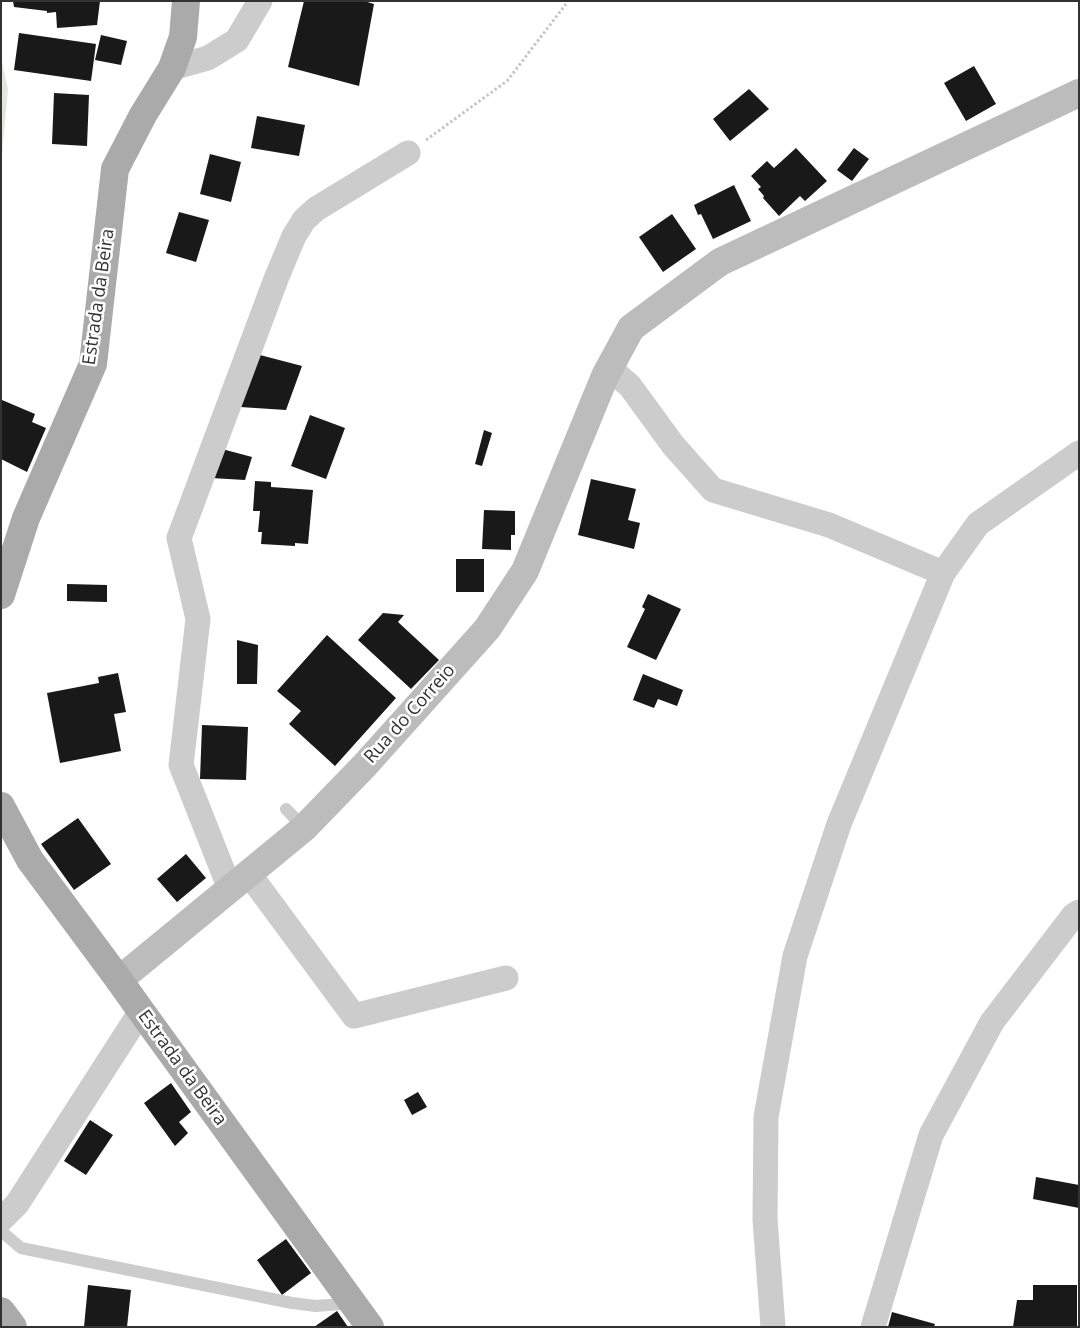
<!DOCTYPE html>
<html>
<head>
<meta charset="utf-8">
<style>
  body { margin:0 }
  #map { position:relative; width:1080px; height:1328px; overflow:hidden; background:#fff; font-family:"Open Sans",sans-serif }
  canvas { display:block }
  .frame { position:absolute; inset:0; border:2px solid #323232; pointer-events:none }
</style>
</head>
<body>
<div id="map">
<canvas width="1080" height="1328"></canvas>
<div class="frame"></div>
</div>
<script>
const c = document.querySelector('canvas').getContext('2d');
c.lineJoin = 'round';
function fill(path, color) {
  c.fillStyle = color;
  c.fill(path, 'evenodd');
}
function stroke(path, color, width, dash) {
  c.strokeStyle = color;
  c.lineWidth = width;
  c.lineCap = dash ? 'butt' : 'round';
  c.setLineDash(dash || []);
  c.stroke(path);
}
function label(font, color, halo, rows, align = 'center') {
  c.font = font + ' "Open Sans",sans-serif';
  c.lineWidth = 5;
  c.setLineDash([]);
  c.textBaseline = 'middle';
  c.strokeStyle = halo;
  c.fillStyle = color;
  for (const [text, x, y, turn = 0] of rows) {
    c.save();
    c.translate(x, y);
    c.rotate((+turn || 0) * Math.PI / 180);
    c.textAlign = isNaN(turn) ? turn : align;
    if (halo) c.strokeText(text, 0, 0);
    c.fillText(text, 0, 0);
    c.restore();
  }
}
fill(new Path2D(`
  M1,58L8,89L1,165Z`), '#e2e7dc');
fill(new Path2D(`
  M13,1H100L97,25L57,28L56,12L47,13V11L14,7Z
  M304,1H364L374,4L359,86L288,67Z
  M19,33L96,44L91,81L14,70Z
  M101,35L127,41L121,65L95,60Z
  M974,66L996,104L966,121L944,83Z
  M749,89L769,109L730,141L713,119Z
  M54,93L89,95L87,146L52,144Z
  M257,116L305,125L299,156L251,148Z
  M796,148L827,181L805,201L800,196L779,216L763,198L764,196L758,189L761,187L751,176L767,161L774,168Z
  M854,148L869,159L852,181L837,170Z
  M210,154L241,162L231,202L200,194Z
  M734,185L751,221L713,239L701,214L698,215L694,205Z
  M179,212L209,220L196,262L166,253Z
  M672,214L696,249L663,272L639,237Z
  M260,355L302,366L286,410L240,407Z
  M2,400L35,414L32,422L46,428L27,472L1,459Z
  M310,415L345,428L326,479L291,466Z
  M484,430L492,433L482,466L475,464Z
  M222,449L252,457L245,480L211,478Z
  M591,479L636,489L628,520L640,523L634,549L578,535Z
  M255,481L271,482V487L313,490L308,544L295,543V546L261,544L262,532H258L260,511H253Z
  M484,510L515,511V535H511V550L482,549Z
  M456,559H484V592H456Z
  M67,584L107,585V602L67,601Z
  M648,594L681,609L656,660L627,647L645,609L642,607Z
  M383,613L404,615L398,622L439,660L411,689L358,640Z
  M327,635L396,698L335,766L289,724L301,711L277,691Z
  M237,640L258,645L257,684H237Z
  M118,673L126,712L114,714L121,751L60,763L47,693L99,683L98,677Z
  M643,674L683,690L677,706L658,699L654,708L633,700Z
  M202,725L248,727L246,780L200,779Z
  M78,818L111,864L74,890L41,844Z
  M186,854L206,878L177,902L157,879Z
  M171,1083L191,1112L179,1122L188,1133L175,1146L144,1103Z
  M418,1092L427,1107L412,1115L404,1100Z
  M90,1120L113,1135L86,1175L64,1161Z
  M1036,1177L1079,1185V1208L1033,1199Z
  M286,1239L311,1273L282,1295L257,1260Z
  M88,1285L131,1290L127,1327H84Z
  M1033,1285H1077V1327H1013L1017,1300H1033Z
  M337,1311L348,1327H314Z
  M892,1312L935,1324L934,1327H888Z`), '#191919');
stroke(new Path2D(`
  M426,140L507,81L566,4`), '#c6c6c6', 3, [2.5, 2.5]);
stroke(new Path2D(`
  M286,809L304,828
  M1,1231L21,1248L292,1303L316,1306L354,1303`), '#ccc', 12);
stroke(new Path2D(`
  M172,68L208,58L237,40L260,1
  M609,368L630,386L673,445L713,490L829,525L943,573
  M249,874L354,1016L506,978
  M230,889L181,765L198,619L179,538L276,279L294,236L304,220L316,209L408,153
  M1,1220L17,1204L141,1011
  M773,1327L765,1219L766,1117L795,956L839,824L943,573L978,524L1079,453
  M873,1327L931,1135L992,1022L1073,916L1079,912`), '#ccc', 25);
stroke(new Path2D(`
  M119,980L304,828L365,765L487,629L525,571L605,376L631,328L720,262L1079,93`), '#bcbcbc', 28);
stroke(new Path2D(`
  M1,595L26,518L93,364L115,169L143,115L172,68L183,37L186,1
  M1,806L30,860L119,980L141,1011L370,1327
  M1,1311L13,1327`), '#aaa', 28);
label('18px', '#323232', '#fff', [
  ["Estrada da Beira",99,297,-82],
  ["Rua do Correio",410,714,-48],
  ["Estrada da Beira",182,1068,54]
]);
</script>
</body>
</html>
